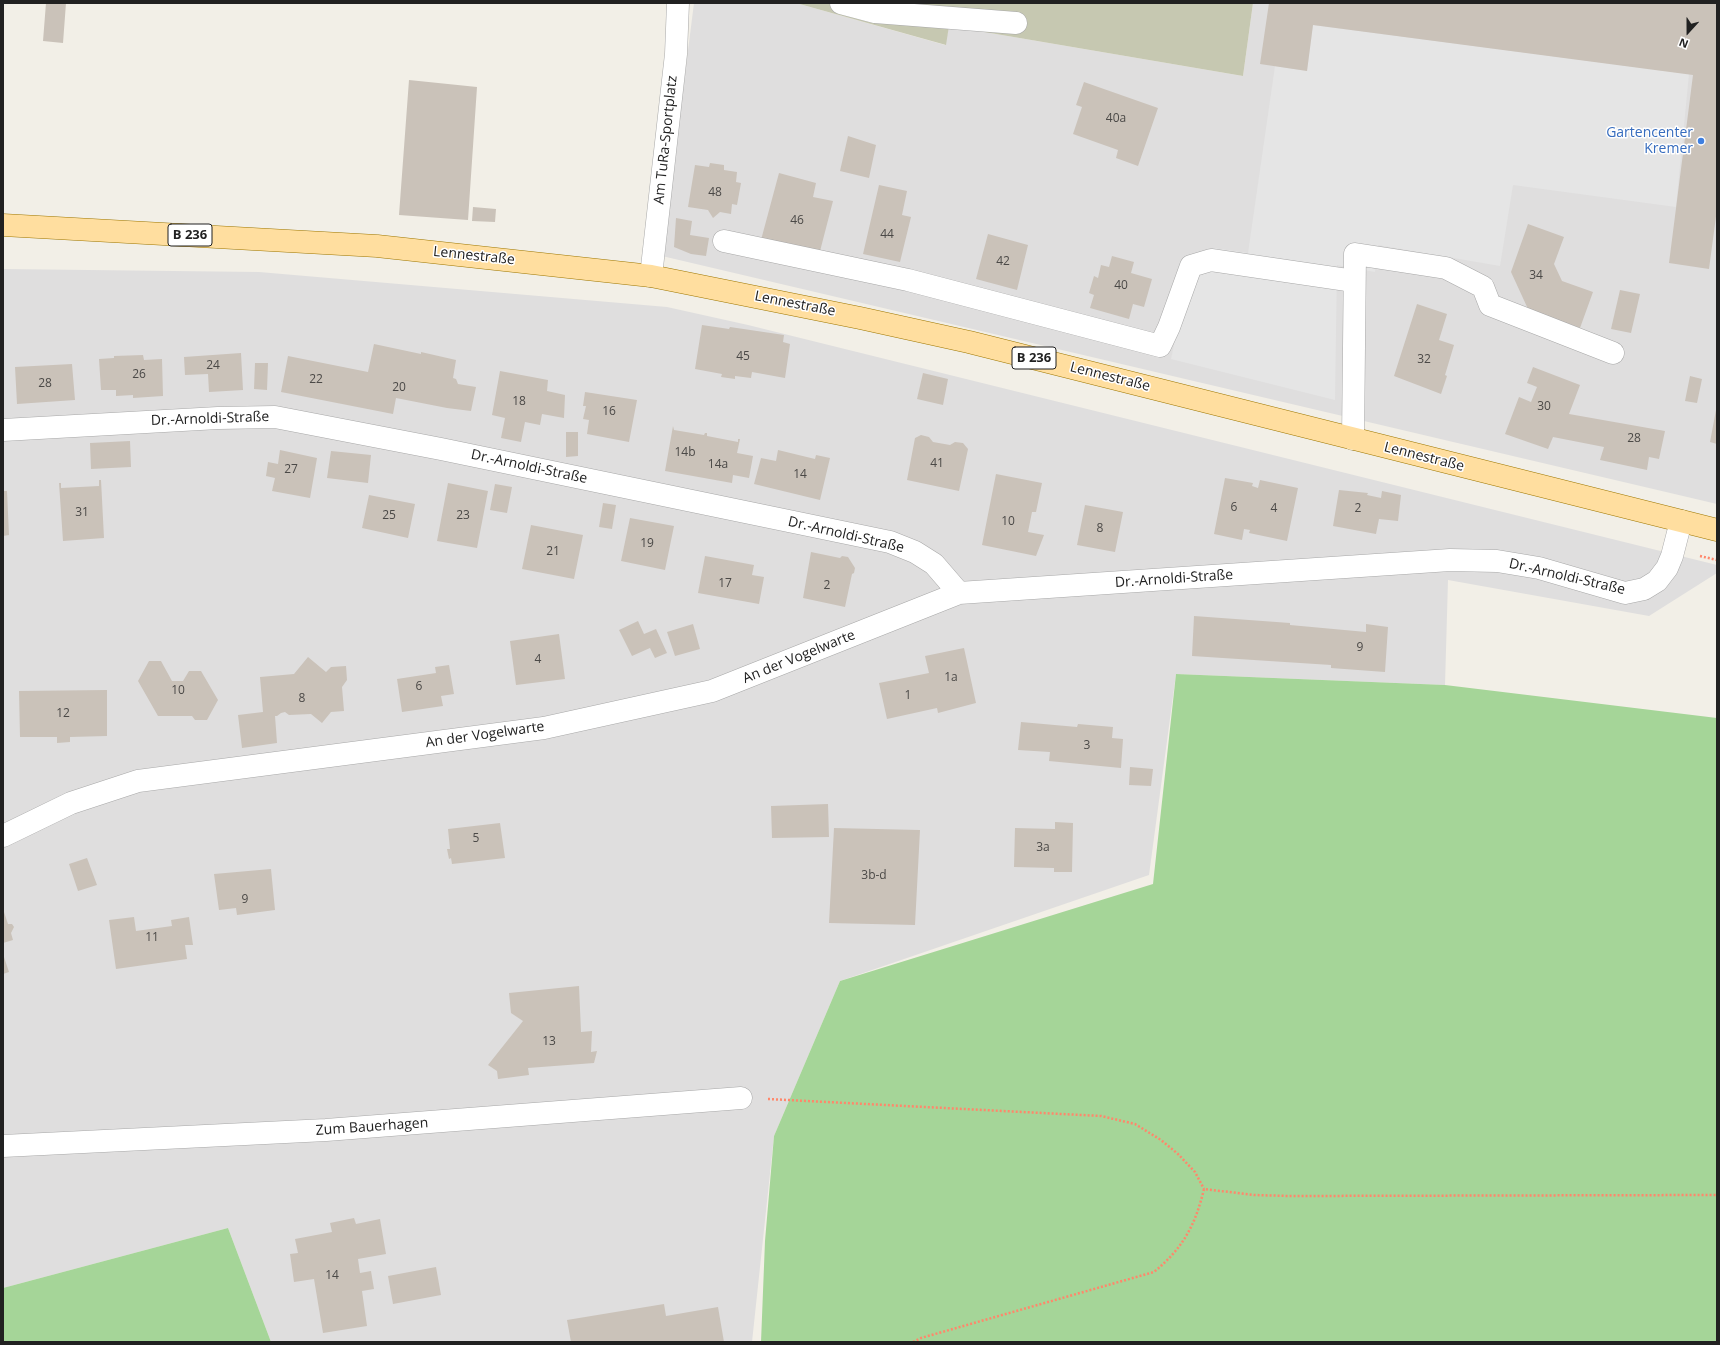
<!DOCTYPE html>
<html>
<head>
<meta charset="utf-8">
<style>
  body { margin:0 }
  #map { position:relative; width:1720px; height:1345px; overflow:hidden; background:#f2efe7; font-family:"Open Sans",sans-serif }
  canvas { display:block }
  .frame { position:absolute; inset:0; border:4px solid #212121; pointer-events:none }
  .north { position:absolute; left:1668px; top:12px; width:40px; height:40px; -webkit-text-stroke:3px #fff; paint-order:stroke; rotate:201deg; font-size:11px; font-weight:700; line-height:16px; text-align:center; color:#212121 }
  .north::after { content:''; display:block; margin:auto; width:14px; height:18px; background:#212121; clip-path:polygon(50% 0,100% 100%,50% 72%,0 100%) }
</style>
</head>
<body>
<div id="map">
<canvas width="1720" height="1345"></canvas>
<div class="frame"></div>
<div class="north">N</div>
</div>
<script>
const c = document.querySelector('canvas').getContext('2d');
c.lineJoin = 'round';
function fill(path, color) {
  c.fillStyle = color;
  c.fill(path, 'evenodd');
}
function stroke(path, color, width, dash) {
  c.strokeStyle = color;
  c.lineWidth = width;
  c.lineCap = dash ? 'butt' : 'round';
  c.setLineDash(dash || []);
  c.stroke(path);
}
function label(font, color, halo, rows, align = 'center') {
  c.font = font + ' "Open Sans",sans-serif';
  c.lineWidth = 3;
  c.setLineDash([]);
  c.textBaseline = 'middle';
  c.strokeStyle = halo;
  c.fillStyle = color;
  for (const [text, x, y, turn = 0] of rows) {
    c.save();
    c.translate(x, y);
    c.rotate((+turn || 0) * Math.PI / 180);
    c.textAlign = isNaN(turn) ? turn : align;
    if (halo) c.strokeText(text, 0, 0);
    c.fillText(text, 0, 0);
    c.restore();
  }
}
fill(new Path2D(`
  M694,3H796L945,45L949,26L1243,76L1253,3H1717V504L662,256Z
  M3,269L259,272L667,307L748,325L1717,565V573L1649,616L1448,580L1445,685L1176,674L1149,875L840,981L774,1136L752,1342H271L228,1228L3,1288Z`), '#dfdede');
fill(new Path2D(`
  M796,3H1253L1243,76L949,26L946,45Z`), '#c6c8b1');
fill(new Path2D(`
  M1176,674L1445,685L1717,718V1342H761L765,1241L774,1136L840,981L1153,884Z
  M228,1228L271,1342H3V1288Z`), '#a5d598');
fill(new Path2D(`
  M1313,25L1689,74L1676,207L1513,185L1500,266L1378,245L1375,272L1337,265L1335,400L1171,359L1191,266L1211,260L1213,248L1248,253L1275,66L1307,71Z`), '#e5e5e5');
fill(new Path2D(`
  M46,3H66L63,43L43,41Z
  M1269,3H1717V209L1709,269L1669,263L1693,75L1313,25L1307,71L1260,64Z
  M409,80L477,87L468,220L399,215Z
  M1084,82L1158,108L1138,166L1116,158L1118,150L1073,134L1082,107L1076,105Z
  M848,136L876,145L869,178L840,171Z
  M710,163L724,165V170L737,172L736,182L741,183L737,205L732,204L731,214L720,212L713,218L708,210L688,207L695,165L709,167Z
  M779,173L816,183L813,197L833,201L819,255L761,240Z
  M879,185L907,191L902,215L911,217L900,262L863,254Z
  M473,207L496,209L495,222L472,221Z
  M676,218L692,221L690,235L709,238L706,256L691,254L674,247Z
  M1528,224L1564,237L1554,264L1562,281L1593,292L1580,328L1528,309L1511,272Z
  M988,234L1028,245L1017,290L976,279Z
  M1112,256L1134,262L1131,273L1152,279L1144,307L1133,304L1129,319L1090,308L1094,295L1089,293L1094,276L1098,278L1101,265L1109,267Z
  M1620,290L1640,294L1631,333L1611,329Z
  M1417,304L1447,314L1439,340L1454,345L1445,375L1447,376L1441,394L1394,376Z
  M702,325L729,329L730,327L784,335L783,342L790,344L785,378L752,372L751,378L735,376V379L721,377L722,374L695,369Z
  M374,344L421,354V352L456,360L453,378L456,379L458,384L476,387L471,411L447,408L396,398L393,414L281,392L288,356L368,372Z
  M241,353L243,390L209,392L208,374L185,375L184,357Z
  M143,355L144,360L162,359L163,396L133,398V395L116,396V390H101L99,359L114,358V356Z
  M255,363H268L267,390L254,389Z
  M72,364L75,400L17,404L15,367Z
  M1533,367L1580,385L1569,414L1665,431L1659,459L1649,457L1647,470L1600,460L1604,447L1553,437L1548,449L1505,434L1519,397L1531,402L1537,387L1527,383Z
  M500,371L548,380L547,391L565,395L564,418L542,414L540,425L525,422L521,442L501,438L505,418L492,415Z
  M923,373L948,379L943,405L917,399Z
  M1690,376L1702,379L1697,403L1685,401Z
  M585,392L637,400L629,442L587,434L589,420L583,419L586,406H583Z
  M1716,410H1717V444L1710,442Z
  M673,426L674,430L704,435L705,433H707V436L738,442V439H740L737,453L753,456L749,478L733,475L732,483L665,471Z
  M566,432H578V456L566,457Z
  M921,435L929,437L933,442L950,445L955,442L963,443L968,449L959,491L907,480L915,438Z
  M130,441L131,467L91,469L90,443Z
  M280,450L317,458L310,498L272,491L275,478L266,476L268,462L278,464Z
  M778,450L815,459L816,455L830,458L820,500L754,484L761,458L776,461Z
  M331,451L371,455L368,483L327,478Z
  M996,474L1042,483L1036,512H1032L1028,532L1044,535L1036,556L982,545Z
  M1225,478L1253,483L1252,486L1258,488L1260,480L1298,488L1287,541L1249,533L1250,530L1244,529L1242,540L1214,534Z
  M99,480H101L104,538L63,541L59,483H61V488L99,486Z
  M448,483L488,491L477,548L437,541Z
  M495,484L512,487L507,513L490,510Z
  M1339,490L1368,493L1367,495L1381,498L1382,491L1401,495L1398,521L1379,519L1376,534L1333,526Z
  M3,491H7L9,535L3,536Z
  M369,495L415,504L408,538L362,528Z
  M603,503L616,505L612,529L599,527Z
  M1085,505L1123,512L1115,552L1077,545Z
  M630,518L674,526L665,570L621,561Z
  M531,525L583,535L574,579L522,569Z
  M811,552L840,558L842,556L848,557L855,568L854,573L852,574L845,607L803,598Z
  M705,556L754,565L752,575L764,577L759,604L698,593Z
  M1194,616L1290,623V625L1366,632V624L1388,627L1385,672L1331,668V665L1192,656Z
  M638,621L644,634L656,629L667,653L655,658L650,648L632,656L619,630Z
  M693,624L700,649L675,656L667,632Z
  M559,634L565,679L516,685L510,641Z
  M964,648L976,703L938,713L937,708L887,719L879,683L929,673L925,656Z
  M308,657L326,672L331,667L346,666L347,680L342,687L344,711L331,712L322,723L311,714L289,715L285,712L281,713L277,716H275L277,743L242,748L238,715L263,712L260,677L294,674Z
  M149,661H161L172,681H183L189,671H201L218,700L207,720H195L192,716H158L138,681Z
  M449,665L454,694L441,696L443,706L402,712L397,679L436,673L435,667Z
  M107,690V736L70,737V742L57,743V737H20L19,691Z
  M1021,722L1077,727L1078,724L1113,727L1112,738L1123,739L1121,768L1049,761L1050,752L1018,750Z
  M1130,767L1153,769L1151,786L1129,785Z
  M828,804L829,837L772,838L771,806Z
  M1055,822L1073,823L1072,872H1054V868L1014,867L1015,828L1055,829Z
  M500,823L505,858L452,864L451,858L449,859L447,849H450L448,829Z
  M834,828L920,830L915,925L829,923Z
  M87,858L97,885L78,891L69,864Z
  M271,869L275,910L237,915L236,908L219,910L214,874Z
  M3,909L8,924H12L14,927L11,933L13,940L3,943Z
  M134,917L136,931L172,926L171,920L189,917L193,945H185L187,959L116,969L109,920Z
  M3,954L9,972L3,974Z
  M579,986L581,1032L592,1031L591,1052L597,1051L594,1063L528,1068L529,1075L498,1079L497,1071L488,1065L523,1021L511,1013L509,993Z
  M354,1218L356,1224L380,1219L386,1254L358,1259L360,1273L371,1271L374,1289L362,1291L367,1326L323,1333L314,1279L294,1282L290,1254L298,1253L295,1239L332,1232L330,1223Z
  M436,1267L441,1295L393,1304L388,1276Z
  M664,1304L666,1316L718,1307L724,1342H571L567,1320Z`), '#cac2b9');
const minor = new Path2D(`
  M841,3L875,12L1016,23
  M724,241L908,280L1160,346L1169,327L1191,266L1211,260L1354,281
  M651,276L676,54L678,3
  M3,430L218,418L275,417L441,449L890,542L915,552L934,564L959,593L1450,560L1497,561L1539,568L1625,593L1644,589L1657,581L1667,568L1672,556L1681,521
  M1353,439L1355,254L1446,268L1483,287L1490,305L1613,353
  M3,836L71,803L138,781L544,728L712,691L959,593
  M3,1146L326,1130L741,1098`);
const major = new Path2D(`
  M3,225L377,246L651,276L860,318L969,342L1717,530`);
stroke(minor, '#a8a8a8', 23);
stroke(major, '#9e7700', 23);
stroke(new Path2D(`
  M1700,556L1717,560
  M768,1099L1101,1116L1135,1124L1161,1140L1178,1154L1195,1172L1204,1189
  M913,1342L921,1338L1154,1272C1183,1248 1195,1226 1204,1189L1254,1195L1289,1196L1717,1195`), '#ff876b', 2.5, [2, 2]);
stroke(minor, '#fff', 22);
stroke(major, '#ffde9f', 22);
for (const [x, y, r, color] of [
  [1701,141,4,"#3f7fe0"]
]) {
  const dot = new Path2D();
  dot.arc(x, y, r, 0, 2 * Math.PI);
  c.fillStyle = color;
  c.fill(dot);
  stroke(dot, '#fff', 1.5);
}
label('12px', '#4b4947', null, [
  ["40a",1116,119],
  ["48",715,193],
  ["46",797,221],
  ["44",887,235],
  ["42",1003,262],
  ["34",1536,276],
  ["40",1121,286],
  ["45",743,357],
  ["32",1424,360],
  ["24",213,366],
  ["26",139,375],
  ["22",316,380],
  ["28",45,384],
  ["20",399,388],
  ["18",519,402],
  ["30",1544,407],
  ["16",609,412],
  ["28",1634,439],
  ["14b",685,453],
  ["41",937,464],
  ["14a",718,465],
  ["27",291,470],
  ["14",800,475],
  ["6",1234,508],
  ["4",1274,509],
  ["2",1358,509],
  ["31",82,513],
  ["25",389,516],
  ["23",463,516],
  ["10",1008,522],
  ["8",1100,529],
  ["19",647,544],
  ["21",553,552],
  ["17",725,584],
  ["2",827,586],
  ["9",1360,648],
  ["4",538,660],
  ["1a",951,678],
  ["6",419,687],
  ["10",178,691],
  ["1",908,696],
  ["8",302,699],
  ["12",63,714],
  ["3",1087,746],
  ["5",476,839],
  ["3a",1043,848],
  ["3b-d",874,876],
  ["9",245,900],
  ["11",152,938],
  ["13",549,1042],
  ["14",332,1276]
]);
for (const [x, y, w] of [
  [190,235,44],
  [1034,358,44]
]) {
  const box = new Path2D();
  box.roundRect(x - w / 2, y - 11, w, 22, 3);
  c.fillStyle = '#fff';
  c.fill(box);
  stroke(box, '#212121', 1);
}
label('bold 13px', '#212121', null, [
  ["B 236",190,235],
  ["B 236",1034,358]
]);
label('14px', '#366cbe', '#fff', [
  ["Gartencenter",1693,133],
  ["Kremer",1693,149]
], 'right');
label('14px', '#212121', '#fff', [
  ["Am TuRa-Sportplatz",666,140,-84],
  ["Lennestraße",474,256,6],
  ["Lennestraße",795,304,11],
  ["Lennestraße",1110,377,14],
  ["Dr.-Arnoldi-Straße",210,419,-2],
  ["Lennestraße",1424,457,14],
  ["Dr.-Arnoldi-Straße",529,467,12],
  ["Dr.-Arnoldi-Straße",846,535,13],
  ["Dr.-Arnoldi-Straße",1567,577,13],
  ["Dr.-Arnoldi-Straße",1174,579,-4],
  ["An der Vogelwarte",799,657,-22],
  ["An der Vogelwarte",485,735,-8],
  ["Zum Bauerhagen",372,1127,-4]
]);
</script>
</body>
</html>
